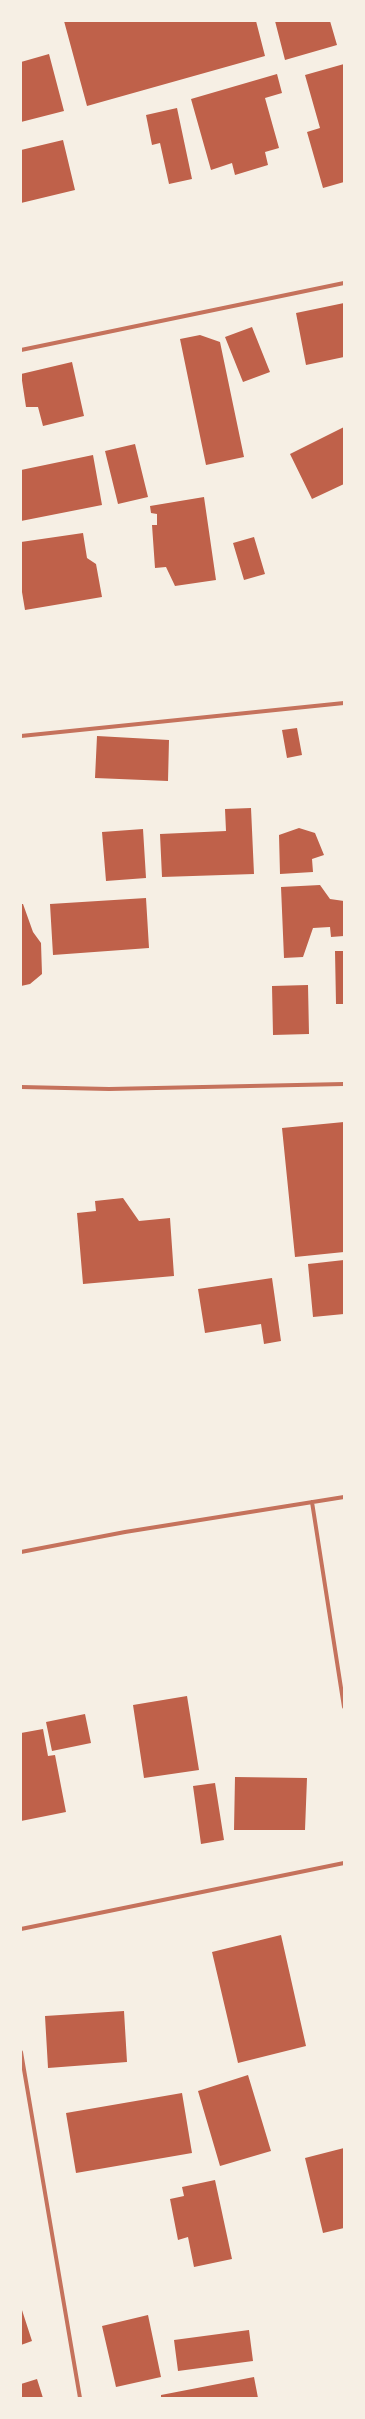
<!DOCTYPE html>
<html>
<head>
<meta charset="utf-8">
<style>
  body { margin:0 }
  #map { position:relative; width:365px; height:2419px; overflow:hidden; background:#f6efe4; font-family:Figtree,sans-serif }
  canvas { display:block }
  .frame { position:absolute; inset:0; border:22px solid #f6efe4; pointer-events:none }
</style>
</head>
<body>
<div id="map">
<canvas width="365" height="2419"></canvas>
<div class="frame"></div>
</div>
<script>
const c = document.querySelector('canvas').getContext('2d');
c.lineJoin = 'round';
function fill(path, color) {
  c.fillStyle = color;
  c.fill(path, 'evenodd');
}
function stroke(path, color, width, dash) {
  c.strokeStyle = color;
  c.lineWidth = width;
  c.lineCap = dash ? 'butt' : 'round';
  c.setLineDash(dash || []);
  c.stroke(path);
}
fill(new Path2D(`
  M64,21H256L265,56L87,106Z
  M275,21H330L337,45L285,60Z
  M49,54L64,111L21,122V62Z
  M344,64V182L323,188L307,132L320,128L305,75Z
  M277,74L282,93L265,98L279,148L265,152L268,165L235,175L232,163L211,170L191,99Z
  M177,108L192,179L169,184L160,143L152,145L146,115Z
  M63,140L75,190L21,203V150Z
  M344,303V357L306,365L296,313Z
  M252,327L270,372L243,382L225,337Z
  M200,335L220,342L244,457L206,465L180,339Z
  M72,362L84,416L43,426L38,407H26L21,374Z
  M344,427V484L312,499L290,454Z
  M135,444L148,497L118,504L105,451Z
  M93,455L102,505L21,521V470Z
  M204,497L216,580L175,586L166,567L155,568L152,525H157V514L151,513L150,506Z
  M83,533L87,558L96,564L102,597L25,610L21,586V542Z
  M254,537L265,574L244,580L233,543Z
  M297,728L302,755L287,758L282,730Z
  M97,736L169,740L168,781L95,778Z
  M251,808L254,874L162,877L160,834L226,831L225,809Z
  M299,828L315,833L324,855L312,859L313,872L280,874L279,835Z
  M143,829L146,878L106,881L102,832Z
  M320,885L330,899L344,901V936L331,937L330,927L313,928L303,957L284,958L281,887Z
  M146,898L149,948L53,955L50,904Z
  M21,904H23L33,932L41,943L42,974L30,984L21,986Z
  M335,951H344V1004H336Z
  M308,985L309,1034L273,1035L272,986Z
  M344,1122V1252L295,1257L282,1128Z
  M123,1198L139,1221L170,1218L174,1276L83,1284L77,1213L96,1211L95,1201Z
  M344,1260V1314L313,1317L308,1264Z
  M272,1278L281,1341L264,1344L261,1324L205,1333L198,1289Z
  M187,1696L199,1770L144,1778L133,1705Z
  M85,1714L91,1743L52,1751L46,1722Z
  M43,1729L48,1756L55,1755L66,1812L21,1821V1733Z
  M235,1777L307,1778L305,1830H234Z
  M215,1783L224,1840L201,1844L193,1786Z
  M281,1935L306,2046L238,2063L212,1952Z
  M124,2011L127,2062L48,2068L45,2016Z
  M248,2075L271,2151L220,2166L198,2091Z
  M182,2093L192,2153L76,2173L66,2113Z
  M344,2148V2228L323,2233L305,2158Z
  M215,2180L232,2259L194,2267L188,2237L178,2240L170,2199L184,2196L182,2187Z
  M21,2307L32,2341L21,2345Z
  M148,2315L161,2377L116,2387L102,2326Z
  M249,2330L253,2361L178,2371L174,2340Z
  M254,2377L258,2398H161V2395Z
  M37,2379L43,2398H21V2384Z`), '#bf614a');
stroke(new Path2D(`
  M21,350L344,283
  M21,736L344,703
  M21,1087L109,1089L344,1084
  M312,1502L344,1707
  M21,1552L125,1532L344,1497
  M21,1929L344,1863
  M21,2052L80,2398`), '#c5725c', 4);
</script>
</body>
</html>
